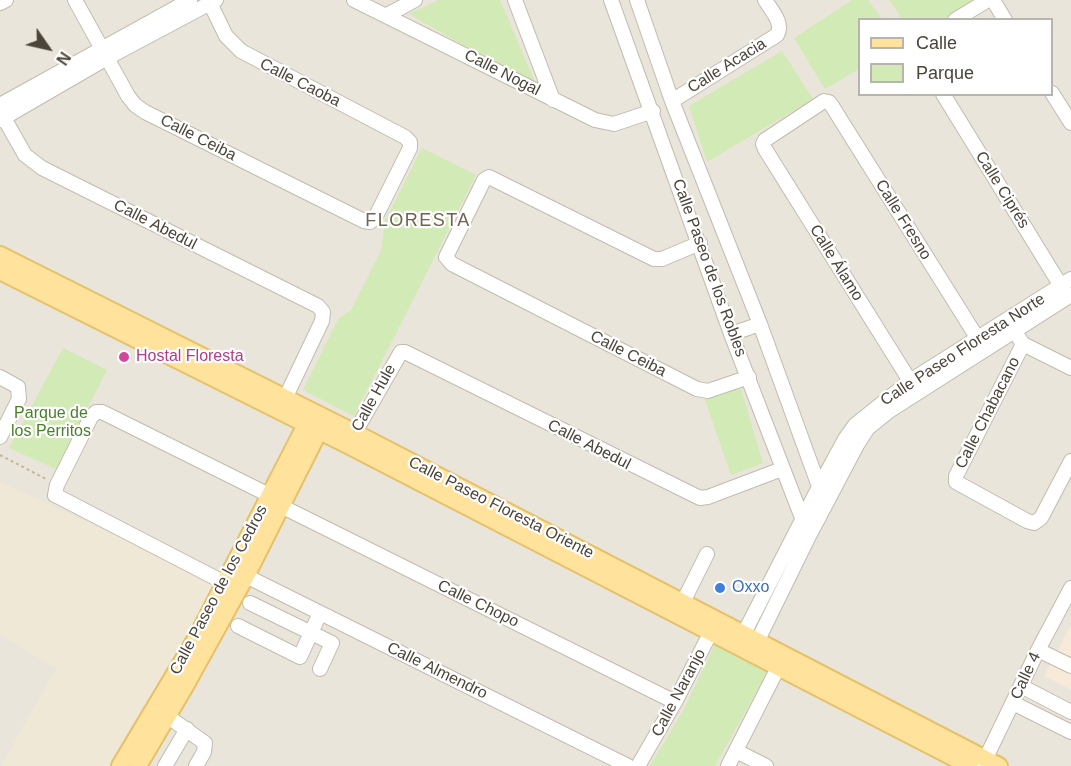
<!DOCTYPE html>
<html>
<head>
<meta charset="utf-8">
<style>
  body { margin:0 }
  #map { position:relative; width:1071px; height:766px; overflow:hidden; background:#f6f3ec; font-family:Helvetica,sans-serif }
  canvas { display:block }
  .legend { position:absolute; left:858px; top:18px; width:195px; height:78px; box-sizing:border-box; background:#fff; border:2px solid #b7b4b0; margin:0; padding:8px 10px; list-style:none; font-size:18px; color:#4b4439 }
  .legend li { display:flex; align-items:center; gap:12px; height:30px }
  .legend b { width:30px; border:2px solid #b7b4b0 }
  .north { position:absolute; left:18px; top:18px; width:60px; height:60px; -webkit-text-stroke:4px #fff; paint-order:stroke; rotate:124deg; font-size:16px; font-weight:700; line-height:24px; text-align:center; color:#4b4439 }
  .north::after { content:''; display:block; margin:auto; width:21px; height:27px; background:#4b4439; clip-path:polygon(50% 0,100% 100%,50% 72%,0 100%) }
</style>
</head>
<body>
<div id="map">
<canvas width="1071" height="766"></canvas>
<ul class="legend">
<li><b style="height:8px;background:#ffe39c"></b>Calle</li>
<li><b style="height:16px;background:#d2eab5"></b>Parque</li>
</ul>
<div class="north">N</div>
</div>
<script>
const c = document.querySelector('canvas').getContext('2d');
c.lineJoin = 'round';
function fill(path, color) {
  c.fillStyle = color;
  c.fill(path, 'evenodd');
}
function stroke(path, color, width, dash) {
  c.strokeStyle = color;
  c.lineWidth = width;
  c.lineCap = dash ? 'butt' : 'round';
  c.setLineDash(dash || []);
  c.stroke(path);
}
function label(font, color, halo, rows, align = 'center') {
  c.font = font + ' Helvetica,sans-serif';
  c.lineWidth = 4.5;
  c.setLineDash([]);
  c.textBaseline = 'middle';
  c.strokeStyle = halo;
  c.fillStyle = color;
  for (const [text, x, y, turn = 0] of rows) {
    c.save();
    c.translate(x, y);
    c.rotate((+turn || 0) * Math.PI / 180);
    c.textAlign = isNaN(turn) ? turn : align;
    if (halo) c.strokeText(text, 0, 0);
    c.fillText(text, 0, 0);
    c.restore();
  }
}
fill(new Path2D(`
  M0,0H1071V766H0ZM860,20H1052V94H860Z`), '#eae5da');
fill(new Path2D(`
  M1071,625V690L1044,676Z`), '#f7ead8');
fill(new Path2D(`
  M0,482L119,537L218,587L113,766H1L56,668L0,635Z`), '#efe8d6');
fill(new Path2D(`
  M439,0H500L537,87L409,14Z
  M852,0H868L882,19L860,20L859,69L825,89L794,38Z
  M890,0H977L943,20L902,19Z
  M782,51L813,99L707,162L689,106Z
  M422,148L476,175L354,416L303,390L338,319L351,310L381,251L385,221Z
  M63,348L107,370L56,469L9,448Z
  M740,386L763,463L731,475L704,397Z
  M716,642L768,671L715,766H650L683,711Z`), '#d2eab5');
const minor = new Path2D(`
  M75,0L128,96L135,105L145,112L364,221L370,222L375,218L410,148V142L405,137L241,51L226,36L210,3
  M354,0L595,120L614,124L653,111
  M515,0L553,100
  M611,0L731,334L809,536
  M637,0L672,101L760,324L825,503
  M993,0L1005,20
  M0,3L6,0
  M387,15L415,0
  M955,20L988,0
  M1052,93L1071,123
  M943,94L1061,286
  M672,101L777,35C784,23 771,10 765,0
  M0,105L190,0
  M4,118L25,155L42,168L318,306L323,312L322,321L281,407
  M0,120L107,58L216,0
  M700,243L662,259H654L489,177L484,180L446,257L452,264L697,389L708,391L749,377
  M731,334L760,324
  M1019,338L1023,344L1071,368
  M1023,344L956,476V482L1027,521L1034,523L1041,518L1071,461
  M0,377L18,387L19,399L0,437
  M910,381L765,149L763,144L765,140L824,101L829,102L832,106L978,339
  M350,441L401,352H405L700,498L708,497L782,469
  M281,506L675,702
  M246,576L628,766
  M225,583L55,495L57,485L91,417L96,412H102L269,495
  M683,602L707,554
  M250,603L332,643L320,669
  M238,626L300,657L320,613
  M739,643L819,487L845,439L855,425L910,381L1071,279
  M754,648L809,536L857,445L868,428L889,411L1071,295
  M1038,650L1071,666
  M1021,686L1071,712
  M1013,703L1071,732
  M167,716L205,743L204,752L196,766
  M736,751L766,766
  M165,766L187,729
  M638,766L675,702L715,624
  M728,766L783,658
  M982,766L1038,650L1071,588`);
const major = new Path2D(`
  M0,255L355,433L999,766
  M0,271L348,445L970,766
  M120,766L197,637L311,415
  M138,766L184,688L246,576L324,421`);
stroke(minor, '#c2bbae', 16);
stroke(major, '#e6c16a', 20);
stroke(new Path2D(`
  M0,455L48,480`), '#c4b79f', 2, [3, 3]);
stroke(minor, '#fff', 14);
stroke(major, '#ffe39c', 16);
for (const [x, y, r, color] of [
  [124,357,6,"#d1479c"],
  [720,588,6,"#3f7fe0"]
]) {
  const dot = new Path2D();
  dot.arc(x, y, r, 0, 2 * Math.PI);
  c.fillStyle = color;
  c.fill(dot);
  stroke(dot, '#fff', 2);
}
label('16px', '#4b4439', '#fff', [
  ["Calle Acacia",727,66,-32],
  ["Calle Nogal",502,73,27],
  ["Calle Caoba",300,83,27],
  ["Calle Ceiba",198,138,27],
  ["Calle Ciprés",1002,190,58],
  ["Calle Fresno",903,220,58],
  ["Calle Abedul",155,225,27],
  ["Calle Álamo",836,263,58],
  ["Calle Paseo de los Robles",709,268,70],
  ["Calle Paseo Floresta Norte",963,350,-33],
  ["Calle Ceiba",628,354,27],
  ["Calle Hule",374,398,-61],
  ["Calle Chabacano",988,413,-63],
  ["Calle Abedul",589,445,27],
  ["Calle Paseo Floresta Oriente",501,508,27],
  ["Calle Paseo de los Cedros",219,590,-62],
  ["Calle Chopo",478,604,26],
  ["Calle Almendro",437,671,26],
  ["Calle 4",1026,676,-65],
  ["Calle Naranjo",679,693,-62]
]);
label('16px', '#b23c85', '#fff', [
  ["Hostal Floresta",136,357]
], 'left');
label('16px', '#4a7f2a', '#fff', [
  ["Parque de",51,414],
  ["los Perritos",51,432]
]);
label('16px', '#366cbe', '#fff', [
  ["Oxxo",732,588]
], 'left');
c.letterSpacing = '1.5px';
label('18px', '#6e6250', '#fff', [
  ["FLORESTA",418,221]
]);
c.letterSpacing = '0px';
</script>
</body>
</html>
